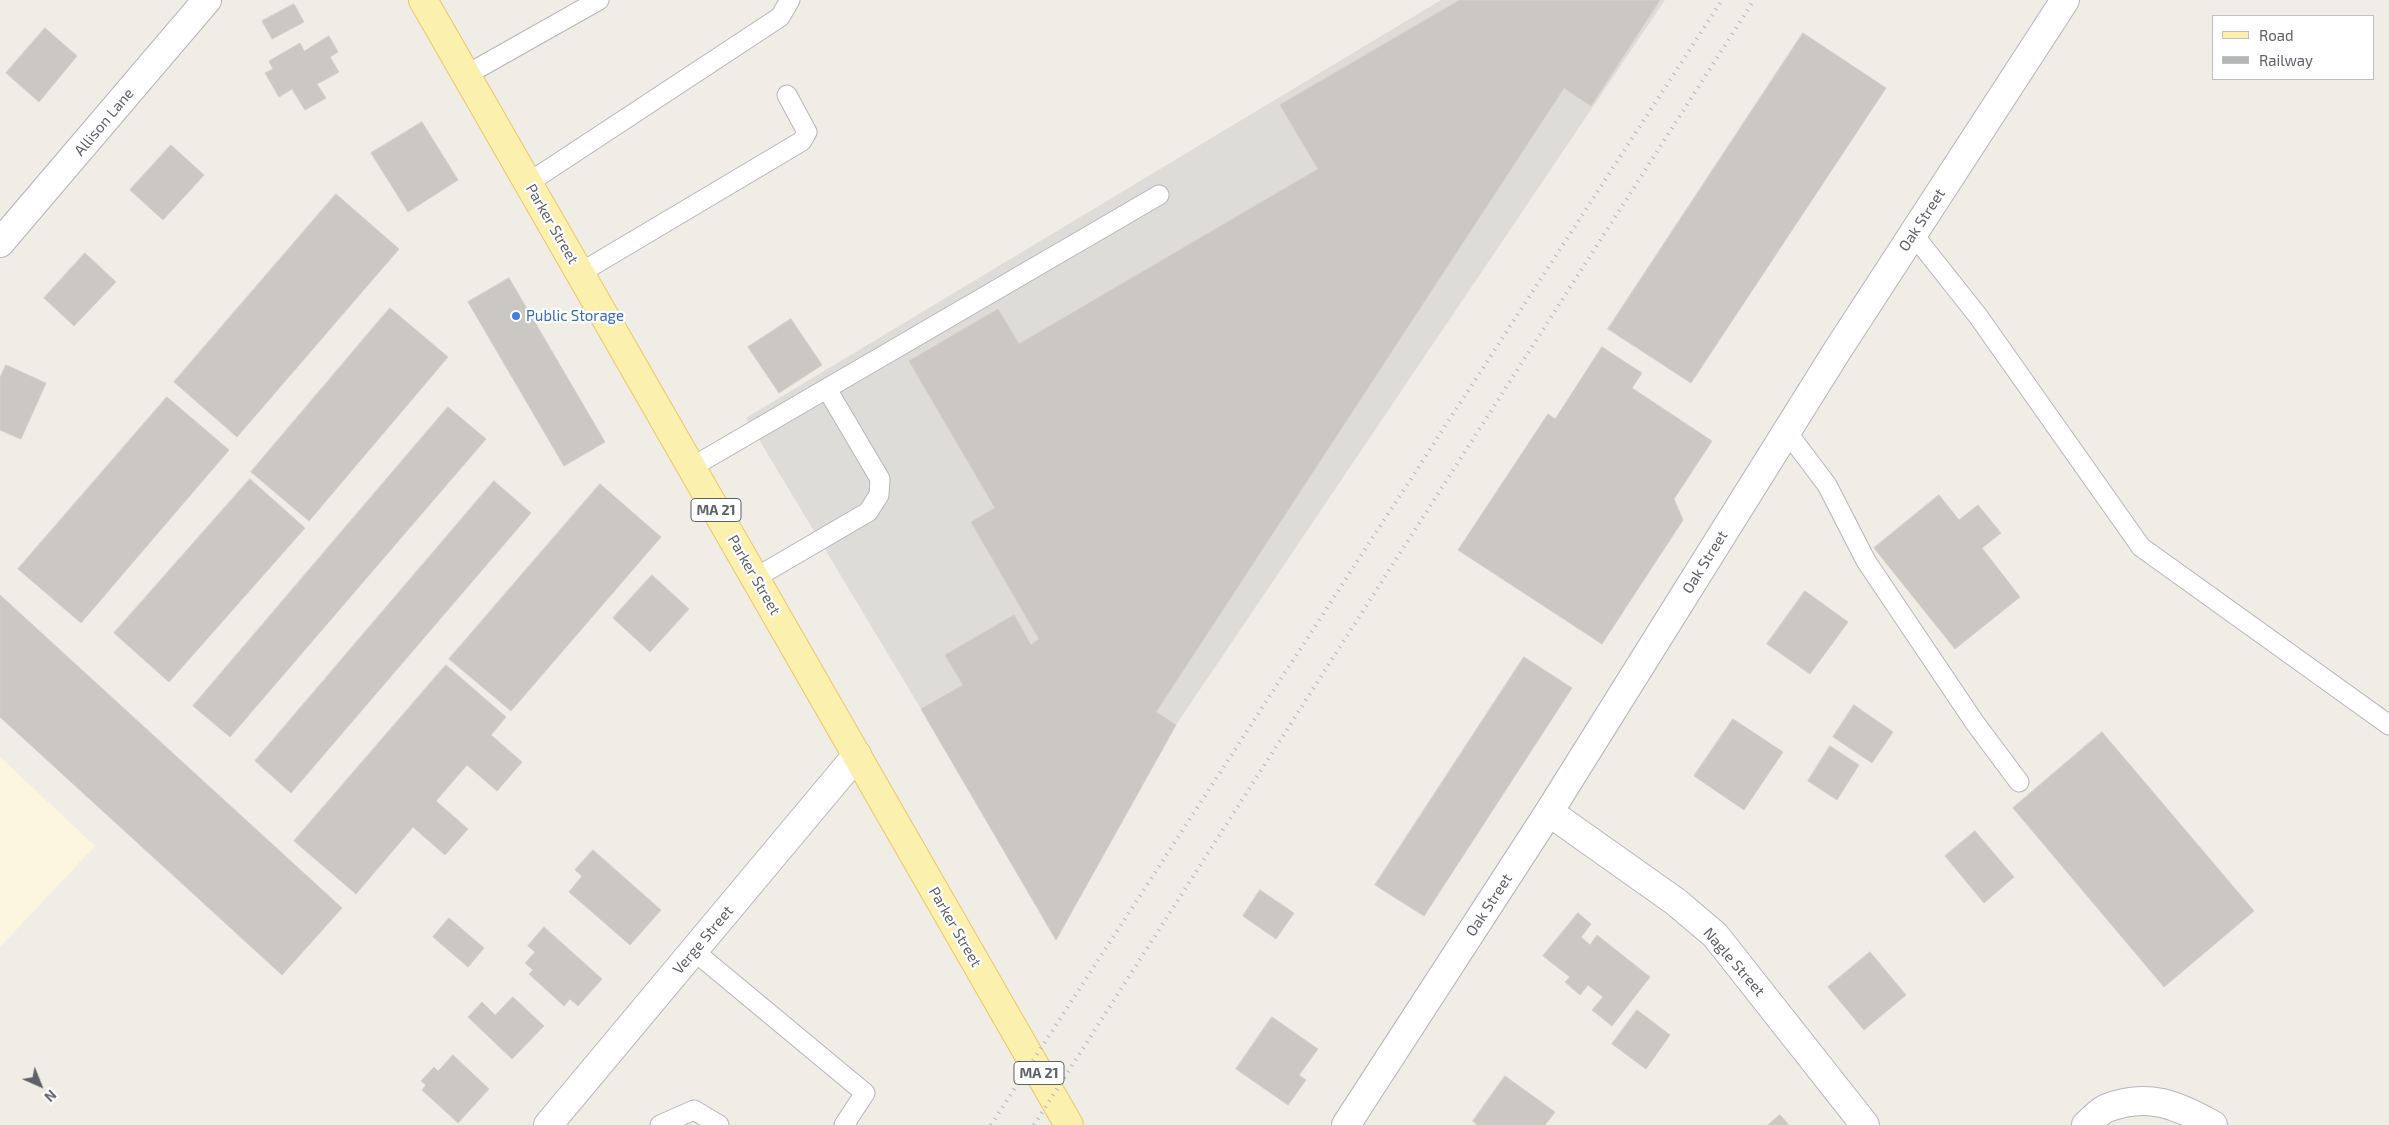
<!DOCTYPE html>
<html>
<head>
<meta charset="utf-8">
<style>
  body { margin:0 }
  #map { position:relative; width:2389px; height:1125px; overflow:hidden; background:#efede6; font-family:"Exo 2",sans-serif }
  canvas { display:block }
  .legend { position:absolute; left:2212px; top:15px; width:162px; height:65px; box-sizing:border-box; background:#fff; border:1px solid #bfc0c2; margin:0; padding:6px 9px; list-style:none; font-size:15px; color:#5e6166 }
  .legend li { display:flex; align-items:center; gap:10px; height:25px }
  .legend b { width:25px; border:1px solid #bfc0c2 }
  .north { position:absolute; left:15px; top:1060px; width:50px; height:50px; -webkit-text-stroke:4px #fff; paint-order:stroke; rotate:136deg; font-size:14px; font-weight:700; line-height:20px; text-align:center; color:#5e6166 }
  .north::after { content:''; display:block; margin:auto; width:18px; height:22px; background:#5e6166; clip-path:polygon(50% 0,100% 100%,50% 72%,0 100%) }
</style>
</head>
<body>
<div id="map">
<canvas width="2389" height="1125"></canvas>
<ul class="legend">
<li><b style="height:6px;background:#fcf0af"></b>Road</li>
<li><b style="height:6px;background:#b4b5b6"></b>Railway</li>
</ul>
<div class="north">N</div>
</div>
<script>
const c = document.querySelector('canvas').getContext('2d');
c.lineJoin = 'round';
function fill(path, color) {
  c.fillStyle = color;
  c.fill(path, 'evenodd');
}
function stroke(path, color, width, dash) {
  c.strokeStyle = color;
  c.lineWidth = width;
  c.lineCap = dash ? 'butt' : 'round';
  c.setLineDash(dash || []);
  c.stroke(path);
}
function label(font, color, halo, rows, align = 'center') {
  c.font = font + ' "Exo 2",sans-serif';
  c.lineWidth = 4.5;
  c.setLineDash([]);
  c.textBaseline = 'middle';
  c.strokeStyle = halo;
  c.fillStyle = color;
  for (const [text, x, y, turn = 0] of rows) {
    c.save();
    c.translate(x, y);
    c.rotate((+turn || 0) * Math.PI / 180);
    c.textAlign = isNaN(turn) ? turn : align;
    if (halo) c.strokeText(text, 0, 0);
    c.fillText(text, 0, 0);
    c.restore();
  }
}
fill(new Path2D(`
  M0,757L95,846L0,947Z`), '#fdf6de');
fill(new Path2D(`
  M1441,0H1665L1176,725L1056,940L921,709L746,418Z`), '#dedcd8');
const building = new Path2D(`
  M1460,0H1660L1591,106L1564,88L1156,712L1176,725L1056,940L921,709L963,685L945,655L1014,615L1031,645L1039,639L971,522L995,508L909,361L998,309L1019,344L1318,169L1280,105Z
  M294,4L304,22L272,39L262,21Z
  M45,28L77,56L39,102L6,73Z
  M1803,33L1886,88L1691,383L1608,329Z
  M329,36L338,52L330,57L339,72L317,84L326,98L305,110L292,89L279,97L265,73L273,69L269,61L300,43L304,51Z
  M422,122L458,180L408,212L371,153Z
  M171,145L204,175L163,220L130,190Z
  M336,194L399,249L237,437L174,382Z
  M85,253L116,282L74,326L44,298Z
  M509,278L605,442L564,466L468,302Z
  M390,308L448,357L309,521L251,472Z
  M791,319L822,365L779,393L748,347Z
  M1602,347L1642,373L1632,388L1712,441L1674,499L1683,520L1602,644L1458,550L1548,414L1555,419Z
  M6,365L46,383L21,439L0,430V378Z
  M167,397L229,450L81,623L18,569Z
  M448,407L486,439L230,737L193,706Z
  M250,479L305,528L169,682L114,633Z
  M494,481L531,513L291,793L255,761Z
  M600,484L661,537L511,711L449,659Z
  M1939,495L1959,520L1978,505L2001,533L1982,548L2020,597L1955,649L1874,548Z
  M652,575L689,609L650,652L613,618Z
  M1805,591L1848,622L1810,674L1767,644Z
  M0,595L342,908L282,975L0,717Z
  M1524,657L1572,688L1424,916L1375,885Z
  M446,665L506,717L491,735L522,762L497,791L467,765L436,801L468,829L445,855L413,827L356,894L294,841Z
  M1854,705L1893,732L1872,763L1833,737Z
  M1733,719L1783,752L1744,810L1694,776Z
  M2102,732L2254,911L2164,987L2013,808Z
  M1830,746L1859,765L1837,800L1808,781Z
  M1975,831L2014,877L1984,903L1945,856Z
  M593,850L661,910L630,945L569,892L582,876L575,870Z
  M1260,890L1294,913L1276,939L1243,916Z
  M1578,913L1591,924L1581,937L1590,945L1597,935L1650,977L1612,1026L1592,1010L1603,997L1588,985L1580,995L1565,982L1570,977L1543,956Z
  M449,918L484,948L468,967L433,937Z
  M544,927L602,979L578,1006L570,999L564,1006L529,974L533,970L525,963L535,952L528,946Z
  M1870,952L1906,995L1864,1030L1828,987Z
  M513,997L544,1026L512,1059L468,1017L482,1002L495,1015Z
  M1637,1010L1670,1035L1646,1069L1612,1044Z
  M1272,1017L1318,1049L1299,1075L1306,1080L1288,1105L1236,1069Z
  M453,1055L489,1089L458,1123L422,1090L426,1085L421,1081L434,1067L438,1071Z
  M1505,1076L1555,1112L1545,1125H1478L1473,1121Z
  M1780,1115L1789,1125H1768Z`);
fill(building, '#cbc8c3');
stroke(building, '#d4cfc5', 1);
const service = new Path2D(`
  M466,75L599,0
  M528,183L780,17L790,0
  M1913,234L1978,316L2141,547L2389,725
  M580,273L802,141L807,132L787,95
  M1787,432L1827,485L1866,561L1975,723L2019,782
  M692,467L1159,195
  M755,578L868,512L879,495L880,479L827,389
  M694,951L865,1093L844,1125
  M660,1125L694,1110L719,1125`);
const minor = new Path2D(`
  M0,243L207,0
  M1549,812L1676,902L1715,935L1865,1125
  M548,1125L857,755
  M2086,1125C2092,1120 2099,1111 2107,1108C2148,1092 2177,1105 2213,1125`);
const tertiary = new Path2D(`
  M1346,1125L1549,812L1837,351L2065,0`);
const primary = new Path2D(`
  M423,0L1069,1125`);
stroke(service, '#b3b6ba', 21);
stroke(minor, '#b3b6ba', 30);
stroke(tertiary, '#b3b6ba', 30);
stroke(primary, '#ecc663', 30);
stroke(service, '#fff', 19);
stroke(minor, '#fff', 28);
stroke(tertiary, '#fff', 28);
stroke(primary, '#fcf0af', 28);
stroke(new Path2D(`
  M991,1125L1722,0
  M1034,1125L1754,0`), '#b4b5b6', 4, [1, 6]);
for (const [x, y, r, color] of [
  [516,316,5,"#3f7fe0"]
]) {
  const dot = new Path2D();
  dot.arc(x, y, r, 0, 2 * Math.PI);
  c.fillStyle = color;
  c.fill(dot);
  stroke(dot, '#fff', 2);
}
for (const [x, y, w] of [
  [716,510,50],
  [1039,1073,50]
]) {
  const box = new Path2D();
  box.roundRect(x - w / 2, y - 11.5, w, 23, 4);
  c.fillStyle = '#fff';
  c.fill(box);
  stroke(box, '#5e6166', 1);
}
label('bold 14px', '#5e6166', null, [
  ["MA 21",716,510],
  ["MA 21",1039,1073]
]);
label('15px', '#5e6166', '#fff', [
  ["Allison Lane",104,122,-50],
  ["Oak Street",1922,220,-57],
  ["Parker Street",552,224,60],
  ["Oak Street",1705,562,-58],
  ["Parker Street",754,575,60],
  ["Oak Street",1489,905,-57],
  ["Parker Street",955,927,60],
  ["Verge Street",703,940,-50],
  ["Nagle Street",1734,962,49]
]);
label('15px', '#366cbe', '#fff', [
  ["Public Storage",526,316]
], 'left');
</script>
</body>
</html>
